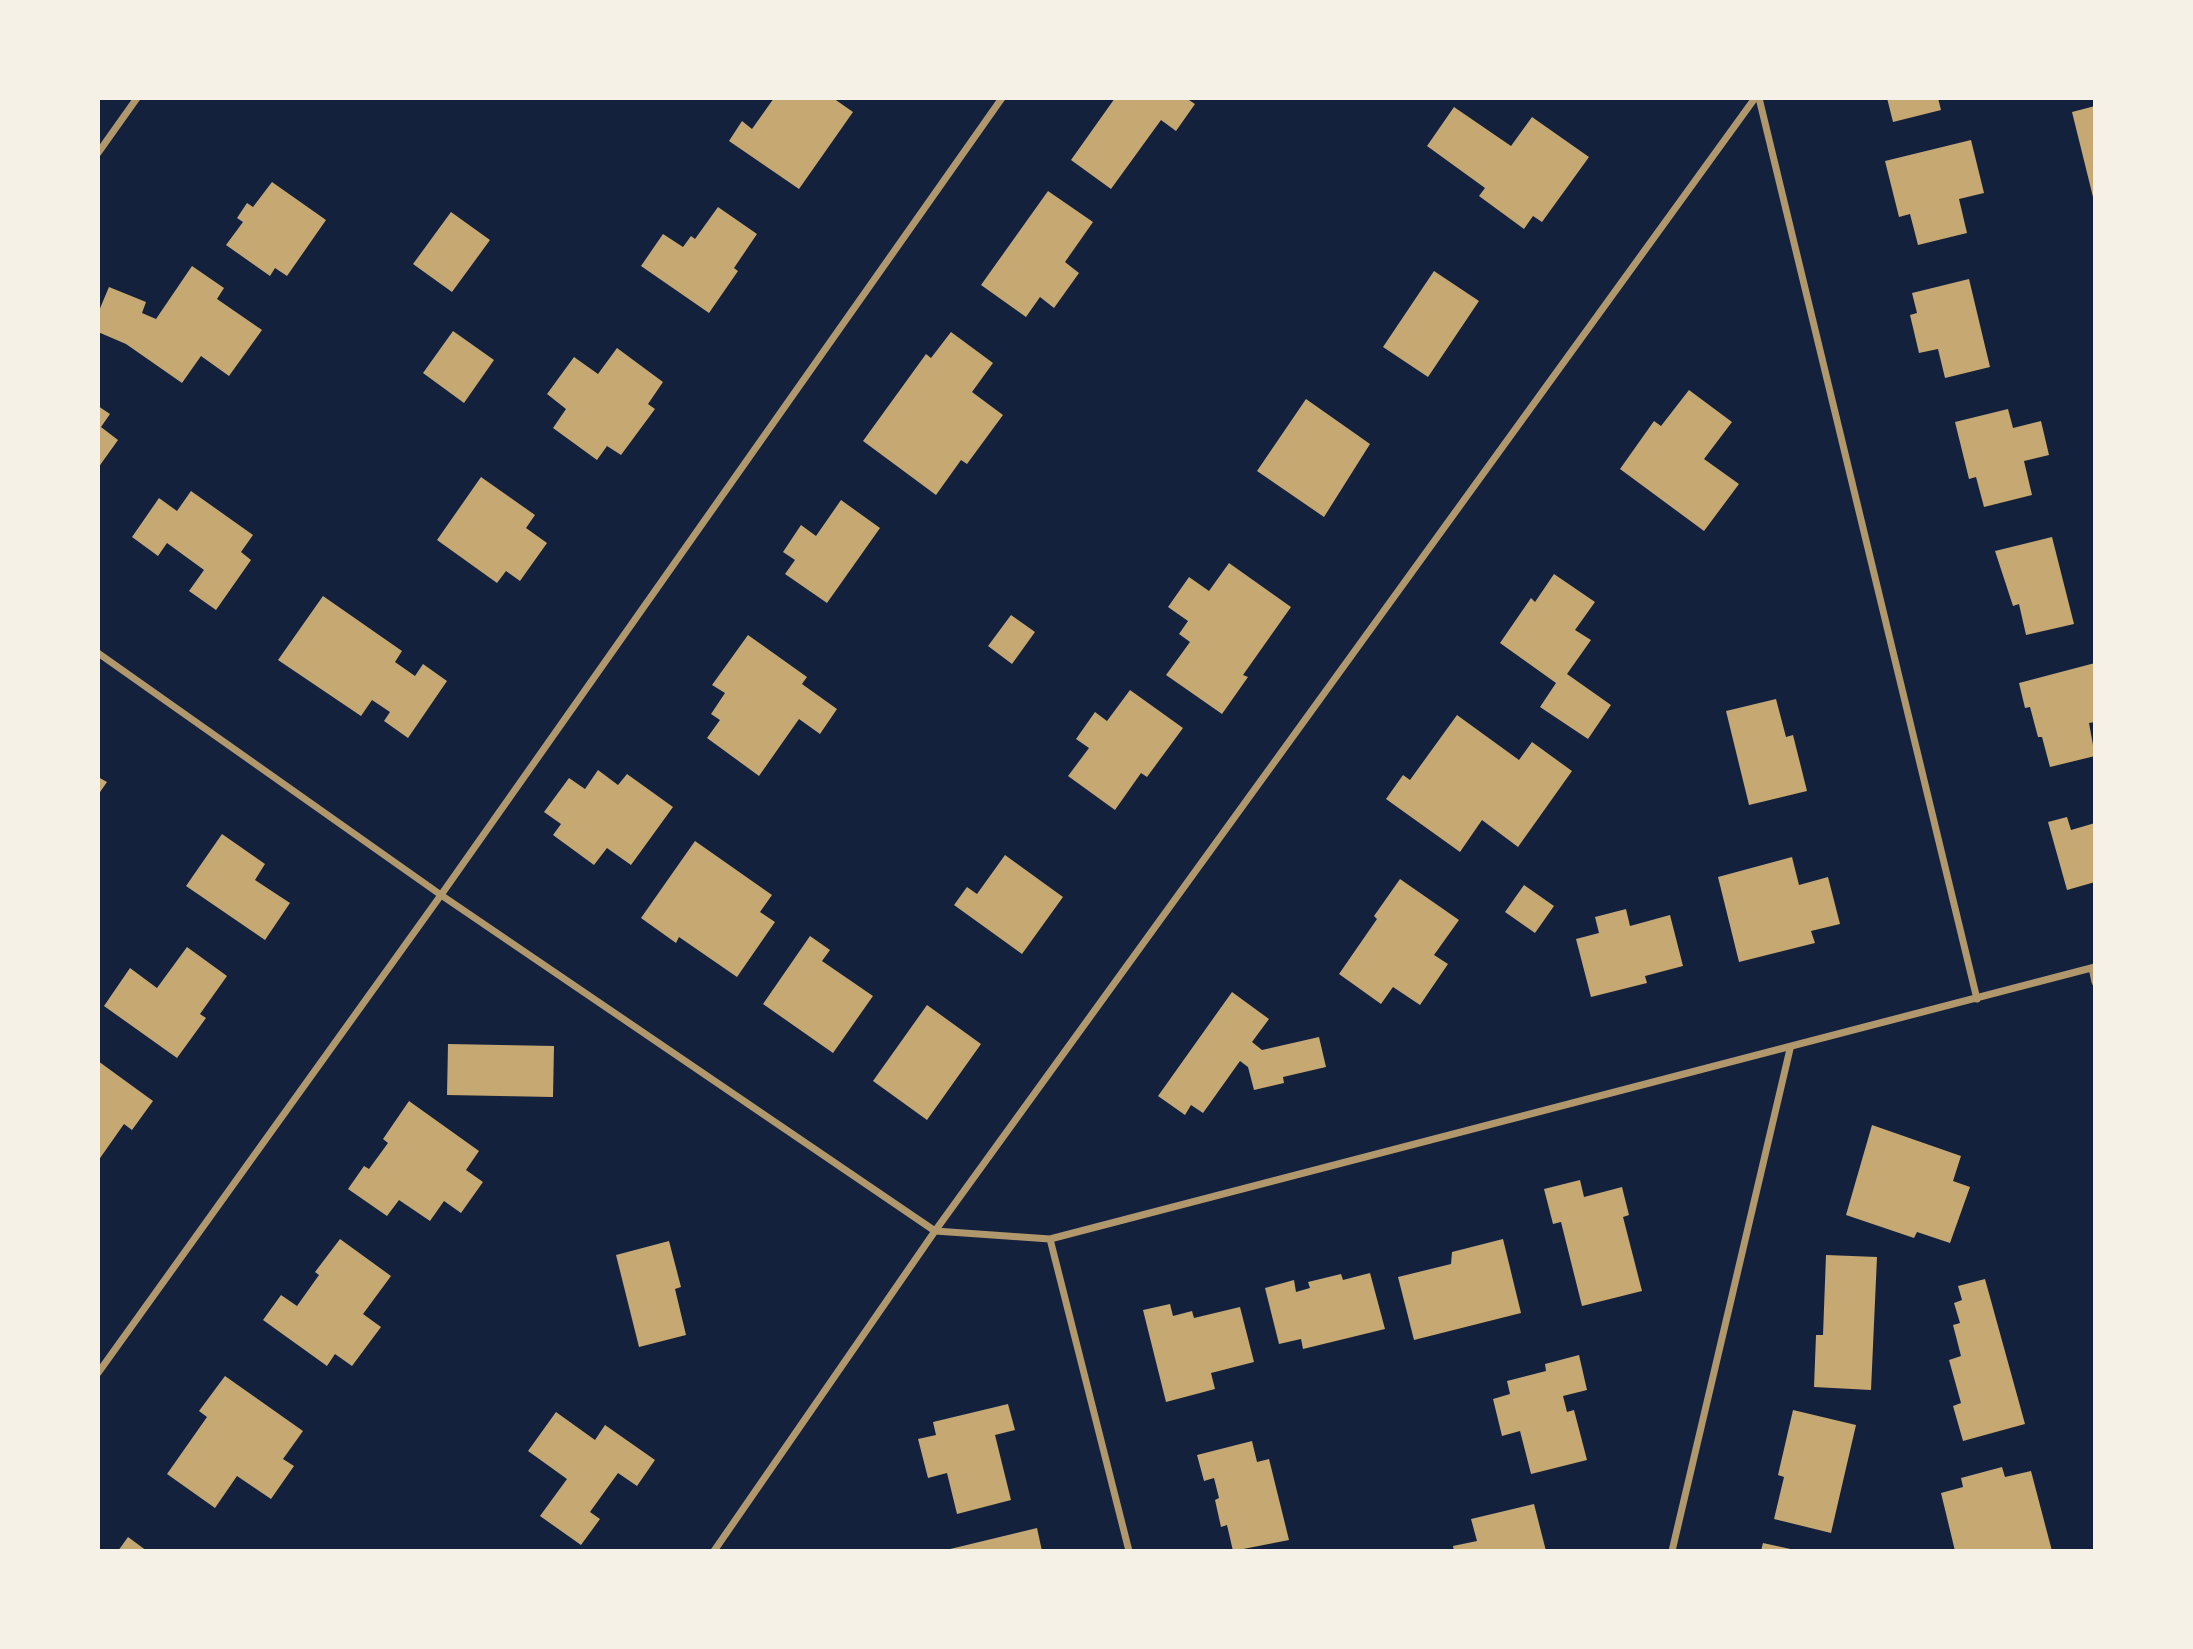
<!DOCTYPE html>
<html>
<head>
<meta charset="utf-8">
<style>
  body { margin:0 }
  #map { position:relative; width:2193px; height:1649px; overflow:hidden; background:#14213d; font-family:"Public Sans",sans-serif }
  canvas { display:block }
  .frame { position:absolute; inset:0; border:100px solid #f6f1e7; pointer-events:none }
</style>
</head>
<body>
<div id="map">
<canvas width="2193" height="1649"></canvas>
<div class="frame"></div>
</div>
<script>
const c = document.querySelector('canvas').getContext('2d');
c.lineJoin = 'round';
function fill(path, color) {
  c.fillStyle = color;
  c.fill(path, 'evenodd');
}
function stroke(path, color, width, dash) {
  c.strokeStyle = color;
  c.lineWidth = width;
  c.lineCap = dash ? 'butt' : 'round';
  c.setLineDash(dash || []);
  c.stroke(path);
}
fill(new Path2D(`
  M774,98H833L853,112L799,189L729,141L742,121L752,129Z
  M1115,98H1186L1195,104L1176,131L1161,120L1111,189L1071,160Z
  M1887,98H1938L1941,110L1893,122Z
  M2095,106V201H2094L2072,112Z
  M1454,107L1511,146L1532,117L1589,157L1542,222L1533,216L1524,229L1479,196L1485,188L1427,146Z
  M1971,140L1984,193L1959,199L1967,233L1918,245L1910,214L1899,217L1885,161Z
  M272,182L326,220L287,276L275,268L270,276L226,245L243,222L237,218L247,203L253,207Z
  M1048,191L1093,222L1065,262L1079,273L1054,308L1040,297L1026,317L981,285Z
  M718,207L757,234L734,268L738,271L709,313L641,266L663,234L683,247L691,236L695,239Z
  M451,212L490,240L452,292L413,264Z
  M192,266L224,288L217,299L262,330L229,376L201,356L182,383L126,344L98,332V313L109,287L146,302L142,313L156,319Z
  M1434,271L1479,301L1428,377L1383,347Z
  M1969,279L1990,367L1945,378L1938,349L1919,353L1910,315L1917,313L1912,293Z
  M453,331L494,360L464,403L423,373Z
  M951,332L993,363L972,392L1003,415L967,464L961,460L936,495L863,441L926,354L931,358Z
  M617,348L663,382L648,404L655,409L621,455L607,446L597,460L553,428L566,409L547,394L574,357L598,374Z
  M1689,390L1732,422L1704,459L1739,484L1704,531L1620,469L1654,421L1661,426Z
  M1306,399L1370,444L1324,517L1257,471Z
  M98,406L110,414L101,427L118,440L98,468Z
  M2008,409L2013,428L2041,421L2049,455L2024,461L2032,495L1984,507L1976,477L1969,479L1955,422Z
  M481,477L535,515L526,528L547,543L520,581L506,571L497,583L437,540Z
  M191,491L253,535L241,552L251,560L216,610L189,591L204,570L167,543L158,556L132,537L159,498L177,511Z
  M841,500L880,528L827,603L785,574L795,560L783,552L801,525L816,536Z
  M2052,537L2074,624L2026,635L2019,604L2013,606L1995,551Z
  M1229,563L1291,607L1243,675L1248,677L1222,714L1166,675L1190,642L1179,634L1188,621L1168,607L1189,577L1209,591Z
  M1554,574L1595,602L1575,630L1591,640L1567,674L1611,705L1588,739L1540,707L1556,683L1500,643L1531,598L1535,602Z
  M323,596L402,651L395,662L415,676L423,664L447,681L408,738L384,721L390,712L372,700L361,716L278,660Z
  M1011,615L1035,632L1012,664L988,646Z
  M748,635L807,677L802,684L837,709L820,734L799,719L759,776L707,738L720,720L711,714L725,693L712,685Z
  M2095,663V722L2089,723L2095,756L2050,767L2042,737H2038L2030,707L2025,708L2019,683Z
  M1130,690L1183,728L1147,777L1141,773L1115,810L1068,776L1089,748L1076,739L1095,712L1107,721Z
  M1776,699L1786,737L1793,735L1807,791L1749,805L1726,711Z
  M1457,715L1519,760L1532,742L1572,771L1518,847L1482,820L1460,852L1386,799L1403,775L1410,780Z
  M598,770L618,785L627,774L673,807L631,865L607,848L594,865L553,835L561,824L544,812L569,778L585,789Z
  M98,777L107,782L98,795Z
  M2067,817L2071,830L2095,823V882L2067,890L2048,822Z
  M222,834L265,864L255,880L290,903L265,940L186,886Z
  M695,841L772,895L760,912L775,922L737,977L679,937L676,943L641,918Z
  M1005,855L1063,897L1022,954L954,905L967,887L977,894Z
  M1792,857L1799,885L1828,877L1840,924L1811,931L1815,943L1739,962L1718,877Z
  M1400,879L1459,920L1434,955L1448,964L1420,1005L1393,987L1381,1004L1339,974L1377,919L1374,916Z
  M1524,885L1554,906L1535,933L1505,912Z
  M1626,909L1630,926L1670,915L1683,966L1645,976L1647,983L1591,997L1576,939L1599,933L1595,917Z
  M810,936L830,950L822,961L873,996L833,1053L763,1004Z
  M187,947L227,976L200,1014L206,1018L177,1058L104,1006L130,968L157,988Z
  M1232,992L1269,1019L1252,1042L1262,1050L1319,1037L1326,1067L1283,1077L1284,1083L1254,1090L1248,1067L1240,1061L1203,1113L1191,1105L1185,1115L1158,1096Z
  M927,1005L981,1044L927,1120L873,1081Z
  M448,1044L554,1046L553,1097L447,1095Z
  M98,1061L153,1101L132,1130L124,1124L98,1161Z
  M409,1101L479,1151L466,1170L483,1182L461,1213L444,1201L430,1221L399,1200L387,1216L348,1189L364,1166L369,1169L388,1143L383,1139Z
  M1872,1125L1961,1156L1953,1181L1970,1187L1950,1243L1917,1232L1914,1238L1846,1215Z
  M1580,1180L1584,1197L1622,1187L1629,1215L1623,1217L1642,1291L1582,1306L1561,1222L1553,1224L1544,1189Z
  M340,1239L391,1276L363,1314L381,1327L352,1366L335,1354L327,1366L263,1320L281,1295L297,1306L319,1275L315,1272Z
  M1503,1239L1521,1313L1414,1340L1398,1277L1451,1264L1452,1252Z
  M669,1241L681,1287L675,1289L686,1335L639,1347L616,1255Z
  M1826,1255L1877,1257L1871,1390L1814,1387L1816,1335H1823Z
  M1370,1273L1385,1329L1303,1349L1301,1339L1279,1344L1265,1288L1294,1280L1296,1292L1310,1288L1308,1282L1341,1274L1343,1280Z
  M1985,1279L2025,1424L1963,1441L1953,1406L1961,1403L1949,1360L1961,1356L1953,1325L1960,1323L1954,1303L1962,1300L1958,1286Z
  M1170,1304L1173,1316L1192,1311L1194,1318L1240,1307L1254,1362L1211,1373L1215,1389L1166,1402L1143,1310Z
  M1579,1355L1587,1390L1563,1396L1567,1412L1574,1410L1587,1460L1531,1474L1520,1431L1502,1436L1493,1399L1510,1394L1507,1381L1546,1371L1545,1364Z
  M225,1376L303,1431L283,1459L294,1466L271,1499L237,1476L215,1508L167,1474L207,1417L199,1411Z
  M1008,1404L1015,1430L995,1435L1011,1500L957,1514L947,1473L928,1478L918,1439L936,1435L933,1422Z
  M1793,1410L1856,1425L1831,1533L1774,1519L1784,1477L1778,1475Z
  M556,1412L595,1440L605,1425L655,1460L637,1486L618,1473L590,1512L600,1519L581,1545L540,1516L567,1479L528,1451Z
  M1252,1441L1257,1462L1269,1459L1289,1540L1233,1551L1227,1525L1221,1527L1215,1500L1219,1498L1214,1478L1204,1481L1197,1455Z
  M2002,1467L2005,1477L2031,1471L2052,1551H1955L1941,1493L1963,1487L1961,1478Z
  M1534,1504L1546,1551H1454L1453,1546L1477,1541L1471,1519Z
  M1037,1528L1042,1551H946V1550Z
  M128,1537L147,1551H118Z
  M1763,1543L1795,1550V1551H1761Z`), '#c6a872');
stroke(new Path2D(`
  M1759,98L1977,999
  M98,153L137,98
  M98,653L441,895L935,1231L1050,1239L2095,967
  M2092,968L2095,982
  M1050,1239L1129,1551
  M98,1373L441,895L1002,98
  M714,1551L935,1231L1755,98
  M1672,1551L1790,1049`), '#b1986c', 7);
</script>
</body>
</html>
